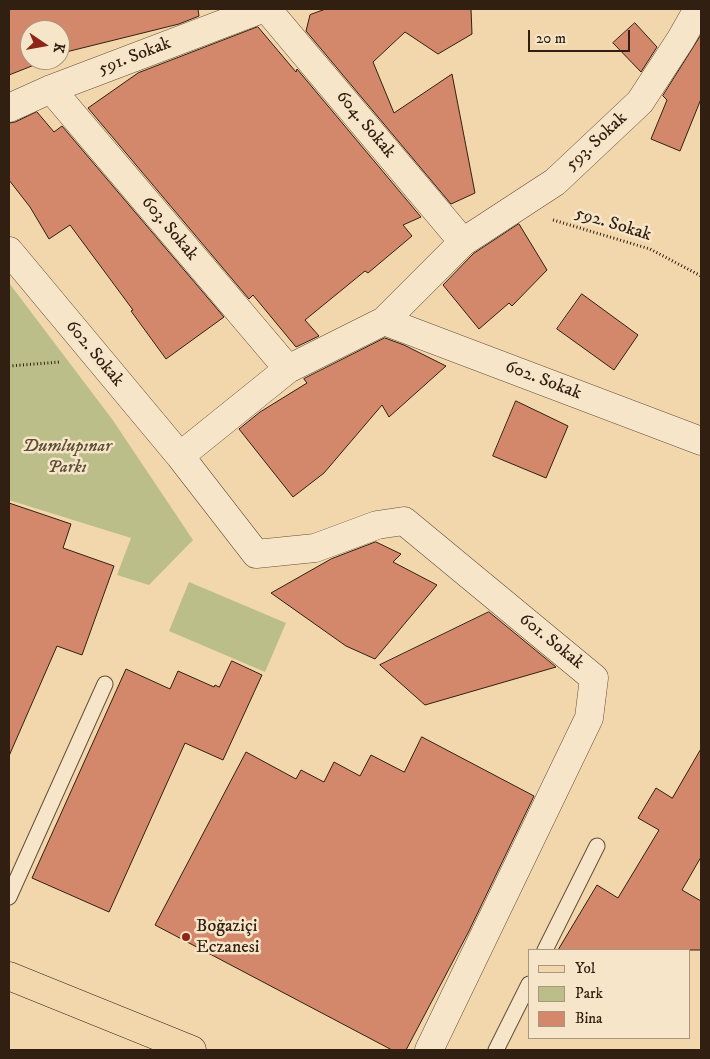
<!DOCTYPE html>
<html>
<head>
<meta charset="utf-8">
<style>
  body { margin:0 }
  #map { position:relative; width:710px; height:1059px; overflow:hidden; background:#f3d7ac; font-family:"IM FELL DW Pica",serif }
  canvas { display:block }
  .frame { position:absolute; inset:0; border:10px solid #312011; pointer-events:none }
  .legend { position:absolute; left:528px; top:949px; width:162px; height:90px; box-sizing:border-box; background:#f7e5c9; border:1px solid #a8967f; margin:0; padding:6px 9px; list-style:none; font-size:15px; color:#312011 }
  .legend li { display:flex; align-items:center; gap:10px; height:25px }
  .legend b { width:25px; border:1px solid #a8967f }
  .north { position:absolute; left:20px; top:20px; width:50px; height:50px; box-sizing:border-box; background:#f7e5c9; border:1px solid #a8967f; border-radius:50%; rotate:102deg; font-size:14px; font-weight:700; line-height:20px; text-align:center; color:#312011 }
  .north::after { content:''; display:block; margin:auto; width:18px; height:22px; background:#8f2418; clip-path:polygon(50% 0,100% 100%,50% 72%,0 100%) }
  .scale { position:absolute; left:528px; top:30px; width:102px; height:22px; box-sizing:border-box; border:2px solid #312011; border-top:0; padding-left:6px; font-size:15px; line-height:18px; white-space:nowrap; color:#312011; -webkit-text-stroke:4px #f7e5c9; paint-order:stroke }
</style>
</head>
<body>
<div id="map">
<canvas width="710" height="1059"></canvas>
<div class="frame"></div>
<ul class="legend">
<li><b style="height:6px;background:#f3d7ac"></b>Yol</li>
<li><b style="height:14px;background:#bbbe89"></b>Park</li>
<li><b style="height:14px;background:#d4886b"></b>Bina</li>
</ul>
<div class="north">K</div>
<div class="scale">20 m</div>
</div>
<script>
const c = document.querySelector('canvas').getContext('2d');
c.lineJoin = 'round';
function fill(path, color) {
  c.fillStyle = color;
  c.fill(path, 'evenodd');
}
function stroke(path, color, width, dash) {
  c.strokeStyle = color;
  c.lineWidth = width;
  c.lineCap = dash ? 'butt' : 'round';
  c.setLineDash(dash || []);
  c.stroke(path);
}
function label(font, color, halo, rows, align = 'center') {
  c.font = font + ' "IM FELL DW Pica",serif';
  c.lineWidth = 5;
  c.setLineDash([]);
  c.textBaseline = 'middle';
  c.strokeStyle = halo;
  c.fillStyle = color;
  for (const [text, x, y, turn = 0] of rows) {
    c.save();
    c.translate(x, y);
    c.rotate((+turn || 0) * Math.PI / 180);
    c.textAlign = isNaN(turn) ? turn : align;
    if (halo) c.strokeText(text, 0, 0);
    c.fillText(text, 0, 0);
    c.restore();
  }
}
fill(new Path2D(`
  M9,283L112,419L193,540L149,585L117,575L131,538L9,500Z
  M189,582L286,623L265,672L169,631Z`), '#bbbe89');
const building = new Path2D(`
  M9,9H198L199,16L179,24L70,51L60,55V30H30V60H47L9,75Z
  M326,9H471L472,34L438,54L405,32L373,62L394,113L452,74L475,193L451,204L306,31L310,15Z
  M635,23L657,47L641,72L613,43Z
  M258,27L296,72L297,69L421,217L403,225L412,236L368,273L365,271L305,320L319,336L296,347L253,295L249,299L88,108L138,73Z
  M701,35V99L680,151L651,139L667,100L663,96Z
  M37,112L54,132L62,126L224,317L166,359L131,311L133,310L70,225L49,239L30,207L9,180V123L15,122Z
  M519,224L547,270L512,306L509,303L479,329L443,285L473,254Z
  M582,294L638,335L614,370L557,329Z
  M385,338L404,345L446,366L389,417L382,405L324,473L293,497L239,429L260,412L307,383L304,379Z
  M516,401L568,426L546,478L493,456Z
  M9,503L71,524L63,548L114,566L82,655L57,646L9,756Z
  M376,542L401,554L393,562L437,585L375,659L346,646L271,593L331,559Z
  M489,612L556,667L425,705L380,665Z
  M232,661L262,675L223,760L185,743L109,912L32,878L126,669L170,689L178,671L214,687L215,685L219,687Z
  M422,737L534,796L468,933L406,1050H392L155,925L246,752L296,779L301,770L324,782L334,762L360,776L371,755L404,772Z
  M701,749V857L682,890L701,901V950H558L597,885L618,898L659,830L638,818L656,788L672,798Z`);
fill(building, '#d4886b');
stroke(building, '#312011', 1);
const lane = new Path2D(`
  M9,897L105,684
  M545,950L597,846
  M496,1050L529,984`);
const street = new Path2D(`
  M267,9L463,242
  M51,89L288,369
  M9,108L51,89L262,9
  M9,251L180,456L256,554L315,548L377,525L404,521L594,678L589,718L429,1050
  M384,321L701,441
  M180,456L288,369L384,321L463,242L555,182L640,102L681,39L698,9`);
const primary = new Path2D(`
  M9,976L192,1050`);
stroke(lane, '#624e38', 17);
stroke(street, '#624e38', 29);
stroke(primary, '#312011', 29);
stroke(new Path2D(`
  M553,220L650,249L701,276
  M9,366L60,362`), '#312011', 3, [1, 2.5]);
stroke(lane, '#f7e5c9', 15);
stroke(street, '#f7e5c9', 28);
stroke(primary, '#f3d7ac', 28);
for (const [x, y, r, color] of [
  [186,937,5,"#8f2418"]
]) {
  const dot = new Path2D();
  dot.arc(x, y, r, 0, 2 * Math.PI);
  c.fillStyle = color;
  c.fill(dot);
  stroke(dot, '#f7e5c9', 2);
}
label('18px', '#312011', '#f7e5c9', [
  ["591. Sokak",135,57,-21],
  ["604. Sokak",365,125,50],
  ["593. Sokak",597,142,-43],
  ["592. Sokak",613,225,17],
  ["603. Sokak",169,229,50],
  ["602. Sokak",94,354,50],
  ["602. Sokak",543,381,21],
  ["601. Sokak",551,642,39]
]);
label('italic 18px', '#5a4f35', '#f7e5c9', [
  ["Dumlupınar",67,447],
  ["Parkı",67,468]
]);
label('18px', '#312011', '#f7e5c9', [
  ["Boğaziçi",196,927],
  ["Eczanesi",196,948]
], 'left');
</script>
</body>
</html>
